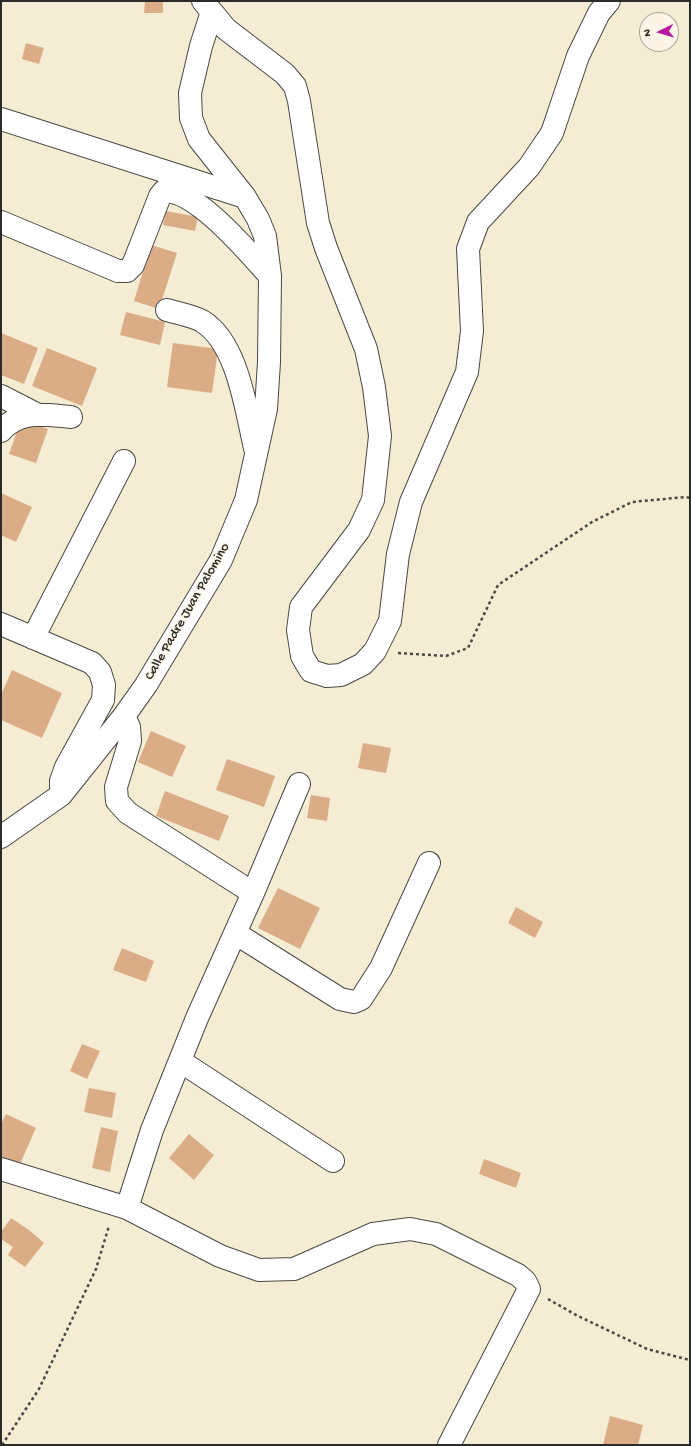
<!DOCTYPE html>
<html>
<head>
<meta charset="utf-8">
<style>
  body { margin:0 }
  #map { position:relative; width:691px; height:1446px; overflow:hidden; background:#f4ecd3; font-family:"Gochi Hand",sans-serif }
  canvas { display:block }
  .frame { position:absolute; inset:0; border:2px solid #2b2b2b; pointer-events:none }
  .north { position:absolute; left:639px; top:12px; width:40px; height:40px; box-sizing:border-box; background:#fcf5e5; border:1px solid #a8a49b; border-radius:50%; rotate:265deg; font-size:11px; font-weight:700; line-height:16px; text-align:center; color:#2b2b2b }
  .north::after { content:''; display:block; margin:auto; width:14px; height:18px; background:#b5179e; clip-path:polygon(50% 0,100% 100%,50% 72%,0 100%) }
</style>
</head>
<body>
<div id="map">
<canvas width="691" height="1446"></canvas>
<div class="frame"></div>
<div class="north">N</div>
</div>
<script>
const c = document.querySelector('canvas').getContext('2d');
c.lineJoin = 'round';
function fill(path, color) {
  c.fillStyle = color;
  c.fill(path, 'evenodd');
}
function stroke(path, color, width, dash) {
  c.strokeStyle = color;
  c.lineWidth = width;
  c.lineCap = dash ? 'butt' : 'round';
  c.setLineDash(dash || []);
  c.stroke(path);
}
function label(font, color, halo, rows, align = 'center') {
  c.font = font + ' "Gochi Hand",sans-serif';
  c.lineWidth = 3;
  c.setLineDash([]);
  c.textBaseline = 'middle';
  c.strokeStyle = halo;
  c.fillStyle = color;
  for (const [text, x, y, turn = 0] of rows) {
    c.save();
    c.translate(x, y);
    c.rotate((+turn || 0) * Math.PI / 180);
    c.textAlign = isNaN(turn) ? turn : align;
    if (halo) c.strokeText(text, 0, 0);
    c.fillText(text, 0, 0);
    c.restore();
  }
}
fill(new Path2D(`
  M145,1H163V13H144Z
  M26,43L44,48L39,64L22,59Z
  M166,211L198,217L195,231L163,225Z
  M151,245L177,253L159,309L134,301Z
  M126,312L165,322L160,345L120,335Z
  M1,333L38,348L24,384L1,375Z
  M173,343L218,349L212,393L167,387Z
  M47,348L97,368L82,406L32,386Z
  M21,420L48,429L36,463L9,454Z
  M1,493L32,507L16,542L1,535Z
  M12,670L62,693L42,738L1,720V695Z
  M151,731L186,746L172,777L138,762Z
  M363,743L391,748L386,773L358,768Z
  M227,759L275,776L264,807L216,790Z
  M165,791L229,816L219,841L156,816Z
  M311,795L330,798L327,821L307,818Z
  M278,888L320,908L300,949L258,928Z
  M516,907L543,922L535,938L508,923Z
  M122,948L154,961L146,982L113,970Z
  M82,1044L100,1051L87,1079L70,1071Z
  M89,1088L116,1093L112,1118L84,1112Z
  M6,1114L36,1128L19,1166L1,1158V1124Z
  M101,1127L118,1131L110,1172L92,1168Z
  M189,1134L214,1155L194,1180L169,1158Z
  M484,1159L521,1173L516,1188L479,1174Z
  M11,1218L29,1230L44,1243L25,1267L8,1255L13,1247L1,1239V1232Z
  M610,1416L643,1425L638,1445H603Z`), '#dbad86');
const minor = new Path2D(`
  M203,1L226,29L285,74L295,86L299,101L318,223L326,248L366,349L374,387L380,436L373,500L359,530L301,607L298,630L302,656L311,671L327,676L341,675L363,664L375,651L390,621L398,554L411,502L467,372L472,331L468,249L478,222L529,167L552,133L578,56L599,13L609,1
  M1,119L245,197
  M1,222L118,271H127L133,265L160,196L164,191C197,190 248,252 270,276
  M167,310C177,313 193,316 202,321C238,343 246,410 255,448
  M1,396L38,415
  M1,431C19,409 46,415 71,417
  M1,624L92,663L100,672L104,685L103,700L66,767L61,781V787
  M33,638L124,461
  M124,716L129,727L130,741L116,787L117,801L128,813L253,893
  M1,837L61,795L124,716L146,685L221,560L246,500L266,409L269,362L270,276L265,236L258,219L245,197L199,139L191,118L190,93L201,46L212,12
  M235,933L340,999L354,1002L361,999L381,968L429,863
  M180,1061L333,1161
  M1,1169L127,1208L220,1256L259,1270L294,1269L373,1234L410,1229L436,1234L518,1275L525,1281L529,1289L449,1445
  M127,1208L152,1130L197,1018L253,893L299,784`);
stroke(minor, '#494844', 24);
stroke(new Path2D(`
  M398,653L446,656L468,648L498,585L592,522L632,502L686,497L690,498
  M548,1299L576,1315L647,1349L690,1360
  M2,1445L39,1389L96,1269L109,1226`), '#494844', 2.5, [3, 3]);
stroke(minor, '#fff', 22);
label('14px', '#2b2b2b', '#fcf5e5', [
  ["Calle Padre Juan Palomino",188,612,-60]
]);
</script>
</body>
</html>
